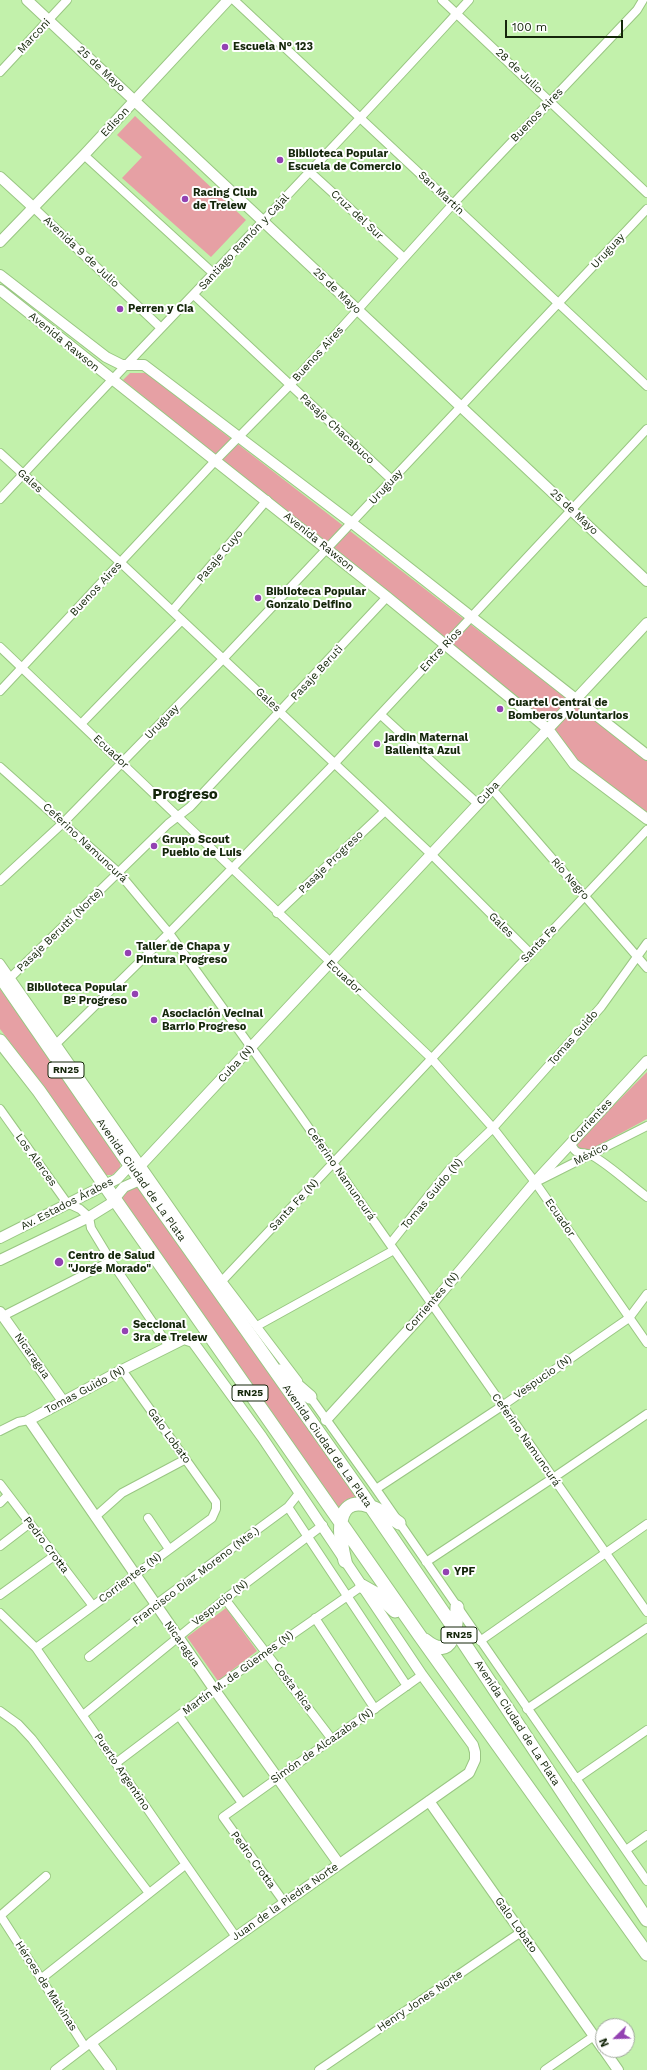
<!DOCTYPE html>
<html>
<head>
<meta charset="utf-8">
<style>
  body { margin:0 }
  #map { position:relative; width:647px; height:2070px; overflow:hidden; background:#c2f1ab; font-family:"Work Sans",sans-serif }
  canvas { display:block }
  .north { position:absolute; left:595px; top:2018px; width:40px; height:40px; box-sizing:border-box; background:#fff; border:1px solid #a1a89d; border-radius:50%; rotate:247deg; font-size:11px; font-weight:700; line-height:16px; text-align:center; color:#14260a }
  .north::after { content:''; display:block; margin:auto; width:14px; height:18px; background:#9342b2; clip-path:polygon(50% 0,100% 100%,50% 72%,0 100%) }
  .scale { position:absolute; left:505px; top:20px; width:118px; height:18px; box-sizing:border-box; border:2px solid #14260a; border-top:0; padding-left:5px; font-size:12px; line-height:14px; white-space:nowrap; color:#14260a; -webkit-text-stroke:3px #fff; paint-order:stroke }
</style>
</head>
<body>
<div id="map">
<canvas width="647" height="2070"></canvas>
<div class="north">N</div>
<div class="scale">100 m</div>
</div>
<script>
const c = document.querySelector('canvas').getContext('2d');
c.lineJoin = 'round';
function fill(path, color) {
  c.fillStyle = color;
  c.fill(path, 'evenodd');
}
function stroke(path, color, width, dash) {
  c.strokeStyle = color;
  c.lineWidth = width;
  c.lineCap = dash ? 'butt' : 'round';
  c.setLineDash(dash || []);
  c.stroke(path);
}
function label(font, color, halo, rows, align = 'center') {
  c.font = font + ' "Work Sans",sans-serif';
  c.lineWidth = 4;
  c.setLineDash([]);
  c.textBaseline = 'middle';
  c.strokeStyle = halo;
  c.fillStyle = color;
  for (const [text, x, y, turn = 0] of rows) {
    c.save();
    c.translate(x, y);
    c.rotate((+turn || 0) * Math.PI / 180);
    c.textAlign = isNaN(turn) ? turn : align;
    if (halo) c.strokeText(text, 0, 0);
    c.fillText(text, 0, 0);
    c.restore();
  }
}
fill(new Path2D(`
  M135,116L246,220L211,257L122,178L142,157L117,135Z
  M130,373H146L647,761V814L574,758L555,729L123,380Z
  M0,989L121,1160L120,1168L112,1175H104L38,1079L0,1029Z
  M647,1072V1119L586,1152L578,1150L575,1144Z
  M132,1188H141L360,1498L345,1500L339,1511L122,1202L124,1193Z
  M226,1608L257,1651L218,1681L187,1637Z`), '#e6a0a4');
const minor = new Path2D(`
  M234,0L647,386
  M442,0L647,193
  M0,72L67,0
  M84,155L214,274
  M310,172L404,258
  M34,208L161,328
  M194,295L392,480
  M0,453L121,563L431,854L530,953
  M0,499C155,332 316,169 469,0
  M172,611L267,500
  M0,647L431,1058L493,1128L535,1182L647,1343
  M0,691L216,460L290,385L453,204L637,10L643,0
  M381,715L478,804
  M81,724L182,620
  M0,767L119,873L169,933L299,1114L647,1612
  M492,789L647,968
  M0,881L64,822L223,659L647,209
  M277,913L385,811
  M0,963L222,1281L298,1381
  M10,978L168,824L190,807L387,597
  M57,1043L169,933L334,764L647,429
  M0,1109L67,1203L80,1209L89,1217L91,1228L111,1261L168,1345
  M571,1143C576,1158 583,1150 593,1156C612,1167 629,1184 647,1197
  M538,1181L647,1126
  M390,1244L449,1170L493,1128L601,1007L647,943
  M222,1281L647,830
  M3,1316L111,1261
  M257,1326L394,1250
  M308,1394L376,1489L647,1881
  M0,1431L18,1422L29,1420
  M0,1484L93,1606
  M376,1489L502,1406L629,1318L647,1294
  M0,1503L8,1495
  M288,1507L407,1686
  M95,1517L122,1493L186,1459
  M148,1518L169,1549
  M0,1546L30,1523
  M426,1562L553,1478L647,1414
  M0,1595L54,1556
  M225,1599L331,1738
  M0,1613L36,1648L236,1937
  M315,1618L375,1709
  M480,1641L647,1524
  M36,1648L212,1518L216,1509V1502L122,1370
  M89,1657L155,1605L288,1507L300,1492
  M527,1709L647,1628
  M0,1711L18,1724L32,1739L149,1893
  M83,1715L225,1599L323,1525
  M179,1716L242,1803
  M116,1763L214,1689L362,1586
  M576,1779L647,1730
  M626,1850L647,1835
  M284,1902L223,1817L422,1675
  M0,1915L85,2047
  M0,1916L46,1876
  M42,1978L185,1865
  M55,2070L89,2044
  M319,2070L521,1932
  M545,2070L594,2036`);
const tertiary = new Path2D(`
  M27,0L647,581
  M0,177L34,208
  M0,242L84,155L228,0
  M0,275L106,357L122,365H144L352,523L647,755
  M0,290L387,597L548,729L574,764L647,819
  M142,1164L647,623
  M0,1238L105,1185L117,1179L130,1165H136
  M0,1260L89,1217L110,1204L124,1187L140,1180L141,1174
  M0,1312L63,1401
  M326,1420L431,1305L535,1182L647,1061
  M429,1801L603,2049
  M604,2050L618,2070
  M111,2070L91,2043L236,1937L469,1773L475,1760V1752L473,1745L422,1675L262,1437L193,1342L184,1339L122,1370L29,1420L214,1689L339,1864`);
const trunk = new Path2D(`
  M0,976L130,1165L360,1491L456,1631L647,1920
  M0,1041L39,1091L420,1636L647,1954
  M280,1371L310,1397
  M345,1561C331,1504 350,1487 399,1523
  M362,1586L378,1595L395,1611
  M425,1640C453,1663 457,1628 457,1607`);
stroke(minor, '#99c682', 10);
stroke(tertiary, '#99c682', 12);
stroke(trunk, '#99c682', 15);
stroke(minor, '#fff', 8);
stroke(tertiary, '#fff', 10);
stroke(trunk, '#fff', 13);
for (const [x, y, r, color] of [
  [225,47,4,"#9342b2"],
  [280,160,4,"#9342b2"],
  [185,199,4,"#9342b2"],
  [120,309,4,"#9342b2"],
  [258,598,4,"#9342b2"],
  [500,709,4,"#9342b2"],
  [377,744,4,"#9342b2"],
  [154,846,4,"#9342b2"],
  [128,953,4,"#9342b2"],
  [135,994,4,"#9342b2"],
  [154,1020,4,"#9342b2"],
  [59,1262,5,"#9342b2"],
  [125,1331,4,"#9342b2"],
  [446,1572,4,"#9342b2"]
]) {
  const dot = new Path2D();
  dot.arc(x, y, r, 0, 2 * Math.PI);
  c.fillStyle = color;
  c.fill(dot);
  stroke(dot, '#fff', 1.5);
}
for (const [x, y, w] of [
  [66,1070,36],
  [250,1393,36],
  [459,1635,36]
]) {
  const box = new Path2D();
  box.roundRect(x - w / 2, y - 8, w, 16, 3);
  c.fillStyle = '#fff';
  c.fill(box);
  stroke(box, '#14260a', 1);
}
label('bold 10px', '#14260a', null, [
  ["RN25",66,1070],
  ["RN25",250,1393],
  ["RN25",459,1635]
]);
label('11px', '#14260a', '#fff', [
  ["Marconi",34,36,-47],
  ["25 de Mayo",101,69,43],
  ["28 de Julio",519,71,43],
  ["Buenos Aires",537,115,-46],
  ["Edison",115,122,-47],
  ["San Martín",441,193,43],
  ["Cruz del Sur",357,215,43],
  ["Santiago Ramón y Cajal",244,242,-47],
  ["Uruguay",608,251,-47],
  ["Avenida 9 de Julio",81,252,43],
  ["25 de Mayo",337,291,43],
  ["Avenida Rawson",64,342,39],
  ["Buenos Aires",318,354,-48],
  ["Pasaje Chacabuco",337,429,43],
  ["Gales",30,481,42],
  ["Uruguay",386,487,-47],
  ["25 de Mayo",574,512,43],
  ["Avenida Rawson",319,542,39],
  ["Pasaje Cuyo",220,556,-50],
  ["Buenos Aires",96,589,-47],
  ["Entre Ríos",441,650,-47],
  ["Pasaje Beruti",317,673,-47],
  ["Gales",268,700,43],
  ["Uruguay",162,722,-46],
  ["Ecuador",111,752,43],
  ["Cuba",488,793,-47],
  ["Ceferino Namuncurá",85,843,43],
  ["Pasaje Progreso",331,862,-44],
  ["Río Negro",570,879,49],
  ["Gales",501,925,45],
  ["Pasaje Berutti (Norte)",60,930,-44],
  ["Santa Fe",539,944,-47],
  ["Ecuador",344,977,43],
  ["Tomas Guido",573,1038,-49],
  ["Cuba (N)",236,1064,-47],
  ["Corrientes",591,1121,-47],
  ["México",591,1154,-27],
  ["Los Alerces",36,1160,54],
  ["Ceferino Namuncurá",341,1174,55],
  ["Avenida Ciudad de La Plata",141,1180,55],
  ["Tomas Guido (N)",432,1194,-50],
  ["Av. Estados Árabes",67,1204,-27],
  ["Santa Fe (N)",294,1205,-47],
  ["Ecuador",560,1218,55],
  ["Corrientes (N)",432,1302,-49],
  ["Nicaragua",32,1356,55],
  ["Vespucio (N)",543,1377,-35],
  ["Tomas Guido (N)",85,1390,-28],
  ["Galo Lobato",169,1436,54],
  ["Ceferino Namuncurá",526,1440,55],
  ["Avenida Ciudad de La Plata",327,1446,55],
  ["Pedro Crotta",46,1545,53],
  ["Francisco Díaz Moreno (Nte.)",196,1576,-37],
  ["Corrientes (N)",130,1578,-37],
  ["Vespucio (N)",220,1603,-38],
  ["Nicaragua",182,1644,55],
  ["Martín M. de Güemes (N)",238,1673,-36],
  ["Costa Rica",293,1687,53],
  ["Avenida Ciudad de La Plata",517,1723,57],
  ["Simón de Alcazaba (N)",322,1746,-35],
  ["Puerto Argentino",122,1772,56],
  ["Pedro Crotta",253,1860,54],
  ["Juan de la Piedra Norte",285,1902,-35],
  ["Galo Lobato",516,1925,55],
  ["Héroes de Malvinas",46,1986,57],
  ["Henry Jones Norte",420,2001,-34]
]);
label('bold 11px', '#14260a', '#fff', [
  ["Escuela N° 123",233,47],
  ["Biblioteca Popular",288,154],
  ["Escuela de Comercio",288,167],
  ["Racing Club",193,193],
  ["de Trelew",193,206],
  ["Perren y Cia",128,309],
  ["Biblioteca Popular",266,592],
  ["Gonzalo Delfino",266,605],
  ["Cuartel Central de",508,703],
  ["Bomberos Voluntarios",508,716],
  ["jardin Maternal",385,738],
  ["Ballenita Azul",385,751],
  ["Grupo Scout",162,840],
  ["Pueblo de Luis",162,853],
  ["Taller de Chapa y",136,947],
  ["Pintura Progreso",136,960],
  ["Biblioteca Popular",127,988,"right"],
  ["Bº Progreso",127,1001,"right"],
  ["Asociación Vecinal",162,1014],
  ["Barrio Progreso",162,1027],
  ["Centro de Salud",68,1256],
  ["\"Jorge Morado\"",68,1269],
  ["Seccional",133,1325],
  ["3ra de Trelew",133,1338],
  ["YPF",454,1572]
], 'left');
label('bold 15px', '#14260a', '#fff', [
  ["Progreso",185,795]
]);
</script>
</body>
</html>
